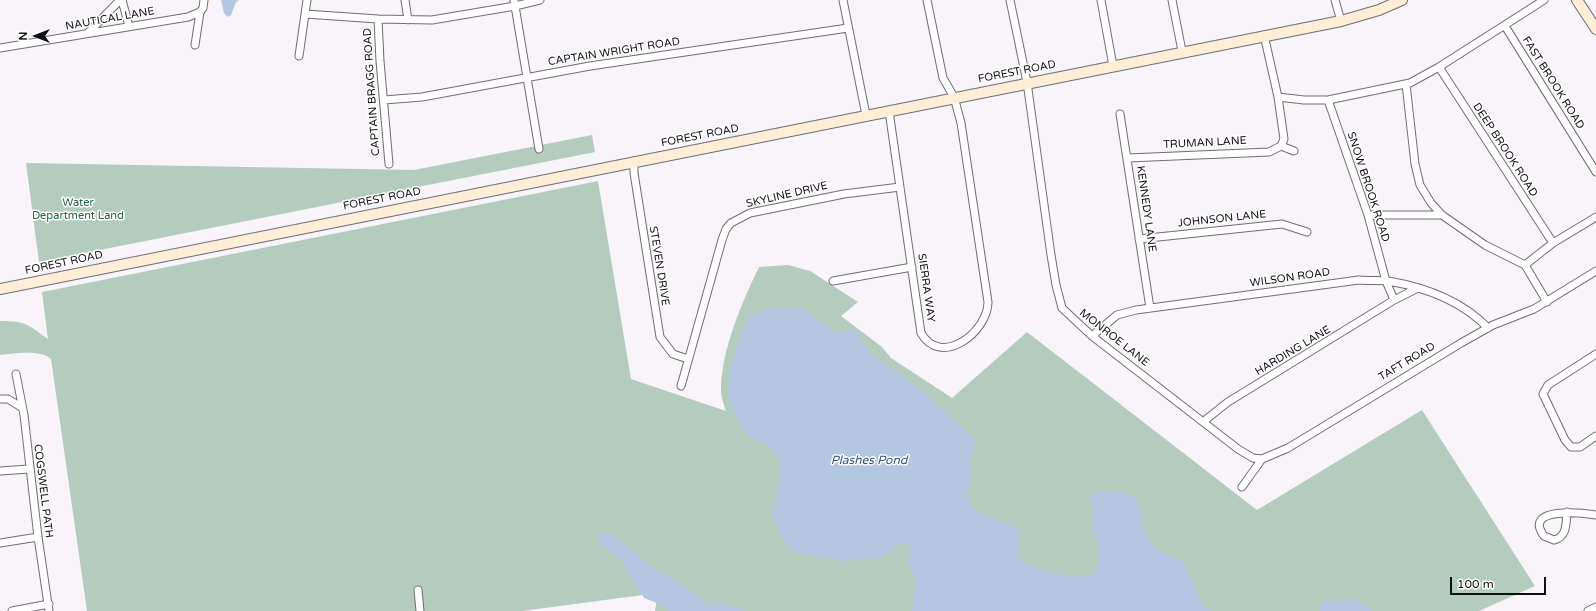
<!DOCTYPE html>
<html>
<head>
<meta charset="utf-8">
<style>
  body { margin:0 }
  #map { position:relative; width:1596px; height:611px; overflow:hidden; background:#f9f4fa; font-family:"Varela Round",sans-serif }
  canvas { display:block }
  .north { position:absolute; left:16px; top:16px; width:40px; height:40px; -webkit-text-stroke:3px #fff; paint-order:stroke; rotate:270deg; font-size:11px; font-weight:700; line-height:16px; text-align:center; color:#0f0e10 }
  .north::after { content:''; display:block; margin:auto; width:14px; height:18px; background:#0f0e10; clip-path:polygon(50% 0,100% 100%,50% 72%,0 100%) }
  .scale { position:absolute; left:1450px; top:577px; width:96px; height:18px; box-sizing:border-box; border:2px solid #0f0e10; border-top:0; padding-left:5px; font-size:12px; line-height:14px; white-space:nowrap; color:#0f0e10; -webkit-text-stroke:3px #fff; paint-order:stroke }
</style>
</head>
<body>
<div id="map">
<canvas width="1596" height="611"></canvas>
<div class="north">N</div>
<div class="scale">100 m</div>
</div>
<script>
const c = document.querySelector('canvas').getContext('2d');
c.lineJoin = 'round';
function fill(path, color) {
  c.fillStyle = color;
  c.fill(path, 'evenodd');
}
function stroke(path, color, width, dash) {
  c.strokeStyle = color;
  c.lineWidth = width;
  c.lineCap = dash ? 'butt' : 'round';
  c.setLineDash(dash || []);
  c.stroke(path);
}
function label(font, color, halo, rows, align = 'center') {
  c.font = font + ' "Varela Round",sans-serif';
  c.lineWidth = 3;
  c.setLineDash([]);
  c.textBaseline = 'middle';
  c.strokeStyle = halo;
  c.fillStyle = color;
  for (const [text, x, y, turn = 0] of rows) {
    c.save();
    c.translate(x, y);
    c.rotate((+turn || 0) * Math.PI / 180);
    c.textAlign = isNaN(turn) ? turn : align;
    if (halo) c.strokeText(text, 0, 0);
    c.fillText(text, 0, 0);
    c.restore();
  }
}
fill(new Path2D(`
  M592,135L595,152L39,262L26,163L414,170Z
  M598,181L631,379L726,411C724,405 721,397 721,390C721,351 742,302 759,267L788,265L810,271L858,302L841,316L882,347L891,358L952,398L1027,332L1257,510L1422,410L1535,586L1479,611H655L658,593L522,611H87L51,359C40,349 14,354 0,355V321C26,321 27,324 48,339L42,292Z`), '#b3ccbe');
fill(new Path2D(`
  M221,0H239L236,2L231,15L228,17L224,13Z
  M785,307L802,308L834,332L841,333L852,330L857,331L867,349L875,357L922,390L926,395L973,437C975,446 971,452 970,461C969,465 971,469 971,473C970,485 962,501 975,510C988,520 1005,519 1019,531L1018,553L1023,563C1045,572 1070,580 1094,574L1100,562V555L1093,527L1094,512L1090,499C1092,492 1098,490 1105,491C1161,492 1128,518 1152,544C1160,554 1172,556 1183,562L1202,604L1211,611H912L915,588V578L909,563L911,548L907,543L896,544L888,554L881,557L844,561L807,555L793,551L779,533L774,519V508L781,469L779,459L772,448L764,442L748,437C740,424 731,410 729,395C725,373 740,338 748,317L771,308Z
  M605,533L610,534L633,550L647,564L676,580L709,605L727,604L746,611H668L657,603L644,598L620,559L610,551L602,547L598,536Z
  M1328,599L1338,602L1353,599L1373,611H1319L1321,605Z`), '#b3c6e2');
const street = new Path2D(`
  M122,0L129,26
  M405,0L408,20
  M514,0L539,149
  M843,0L866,115
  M1010,0L1027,82L1051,255L1056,285L1062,308L1092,336L1238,449L1253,458L1262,459
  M1101,0L1113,66
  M1172,0L1182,51
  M1335,0L1341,21
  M305,14L378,19L432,20L515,6L540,0
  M378,19L380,61L389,164
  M1505,26L1596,172
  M88,33L120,0
  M1264,35L1278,97L1304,100H1328L1410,83L1439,67L1544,0
  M195,45L200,12L203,8L204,0
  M0,48L188,17L200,12
  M299,56L307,0
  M1439,67L1553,243
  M1406,84L1415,164L1420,185L1431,203L1442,215L1485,245L1525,265L1547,302
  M1278,97L1284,139L1281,146
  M384,100L422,97L590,66L848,28
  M1328,100L1368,215L1386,281L1394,300
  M889,111L921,333C941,368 988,332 988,302L961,123L954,97L943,78L927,0
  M1120,114L1150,308
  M1128,158L1269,152L1281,146L1294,151
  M634,161V173L660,337L673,354L688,359
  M1368,215H1442
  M1139,239L1282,224L1307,232
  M1525,265L1553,243L1596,217
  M833,281L912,267
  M1092,336L1117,315L1136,310L1359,280C1369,281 1379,280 1388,281C1424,287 1462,301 1488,328
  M1596,354L1548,385L1543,394L1565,440L1571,447H1580L1596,436
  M16,374L24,415L38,537L49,611
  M681,386L722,240L726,229L731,223L750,213L844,194L900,187
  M0,399H8L21,407
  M1204,421L1228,402L1394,300L1418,288
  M0,471L29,469
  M1242,487L1262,459L1288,448L1461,343L1493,325L1534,309L1596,271
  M1567,512C1566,524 1567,537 1554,540L1544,536C1522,506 1584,513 1596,515
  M0,543L38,537
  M418,590L420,611
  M12,611L49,604
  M1588,611L1596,607`);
const secondary = new Path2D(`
  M1577,0L1596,29
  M0,289L1341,21L1379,10L1402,0`);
stroke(street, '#706c71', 9);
stroke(secondary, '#706c71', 12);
stroke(street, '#fff', 7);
stroke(secondary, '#feedd7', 10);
label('11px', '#0f0e10', '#fff', [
  ["NAUTICAL LANE",110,19,-10],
  ["CAPTAIN WRIGHT ROAD",614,52,-9],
  ["FOREST ROAD",1017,72,-11],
  ["FAST BROOK ROAD",1553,83,58],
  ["CAPTAIN BRAGG ROAD",372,92,-94],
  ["FOREST ROAD",700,136,-11],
  ["TRUMAN LANE",1205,143,-3],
  ["DEEP BROOK ROAD",1505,150,57],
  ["SNOW BROOK ROAD",1368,187,72],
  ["SKYLINE DRIVE",787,195,-13],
  ["FOREST ROAD",382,199,-11],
  ["KENNEDY LANE",1146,209,82],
  ["JOHNSON LANE",1222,219,-6],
  ["FOREST ROAD",64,263,-12],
  ["STEVEN DRIVE",659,266,81],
  ["WILSON ROAD",1290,278,-8],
  ["SIERRA WAY",926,288,82],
  ["MONROE LANE",1114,338,38],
  ["HARDING LANE",1293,351,-31],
  ["TAFT ROAD",1407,362,-31],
  ["COGSWELL PATH",43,491,83]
]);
label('11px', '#276146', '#fff', [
  ["Water",78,203],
  ["Department Land",78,216]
]);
label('italic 12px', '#38537c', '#fff', [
  ["Plashes Pond",869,461]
]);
</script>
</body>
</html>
